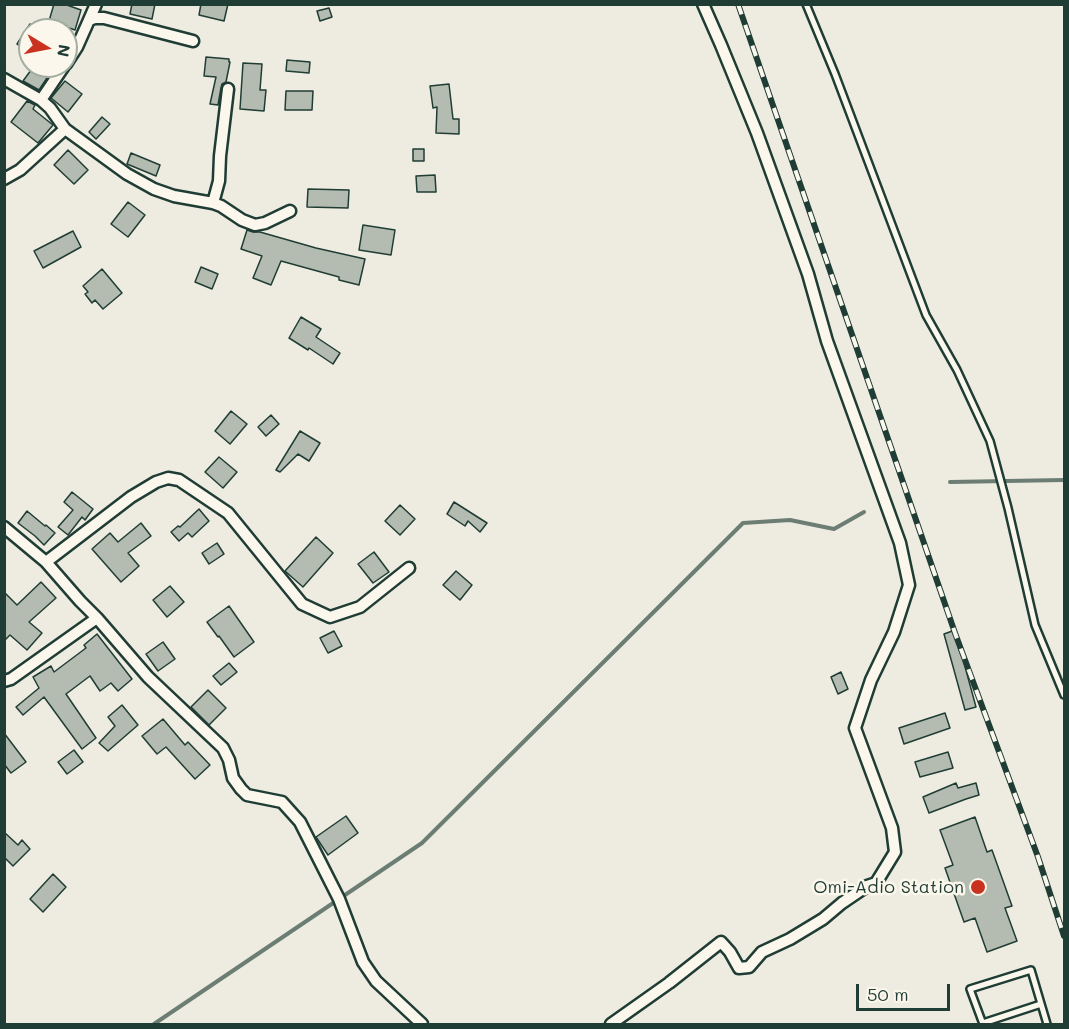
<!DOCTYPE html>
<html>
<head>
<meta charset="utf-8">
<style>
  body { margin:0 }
  #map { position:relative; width:1069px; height:1029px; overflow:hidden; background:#eeece1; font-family:Mali,sans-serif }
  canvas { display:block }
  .frame { position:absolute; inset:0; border:6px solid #1f3d34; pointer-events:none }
  .north { position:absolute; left:18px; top:18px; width:60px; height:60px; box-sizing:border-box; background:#fbf7ec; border:2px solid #a3ada2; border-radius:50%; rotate:100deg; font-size:16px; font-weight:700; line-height:24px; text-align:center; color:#1f3d34 }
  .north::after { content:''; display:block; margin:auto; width:21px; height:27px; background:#c8321e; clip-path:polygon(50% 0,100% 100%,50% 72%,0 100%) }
  .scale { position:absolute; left:856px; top:984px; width:94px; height:27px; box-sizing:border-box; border:3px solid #1f3d34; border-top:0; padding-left:8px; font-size:18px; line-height:21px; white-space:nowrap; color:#1f3d34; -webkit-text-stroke:4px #fbf7ec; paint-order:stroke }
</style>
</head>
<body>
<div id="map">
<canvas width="1069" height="1029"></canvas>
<div class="frame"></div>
<div class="north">N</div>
<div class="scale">50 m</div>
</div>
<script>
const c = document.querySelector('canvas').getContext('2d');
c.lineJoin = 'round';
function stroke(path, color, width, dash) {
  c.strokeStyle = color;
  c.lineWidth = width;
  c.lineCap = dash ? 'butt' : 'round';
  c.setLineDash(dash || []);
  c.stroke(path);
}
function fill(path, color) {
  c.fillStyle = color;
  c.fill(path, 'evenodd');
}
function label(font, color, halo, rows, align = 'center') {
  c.font = font + ' Mali,sans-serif';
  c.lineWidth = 5;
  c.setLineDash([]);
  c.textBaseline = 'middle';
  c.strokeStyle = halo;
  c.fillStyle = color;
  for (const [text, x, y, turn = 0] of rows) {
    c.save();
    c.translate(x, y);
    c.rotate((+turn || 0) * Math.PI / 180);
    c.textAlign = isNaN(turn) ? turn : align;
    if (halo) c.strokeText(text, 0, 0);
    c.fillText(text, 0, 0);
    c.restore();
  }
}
stroke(new Path2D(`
  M950,482L1064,480
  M154,1024L422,843L743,523L790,520L834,529L864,512`), '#6c7d74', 4);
const building = new Path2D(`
  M54,4H64L81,10L75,30L49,21Z
  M132,4H155L152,19L130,14Z
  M201,4H228L224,21L199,15Z
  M329,8L332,17L320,21L317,11Z
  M30,24V52L17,44Z
  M206,57L229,59V62H230L226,82L222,84L221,88L218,105L210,104L216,77L204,76Z
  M287,60L310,62L309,73L286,71Z
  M243,63L262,64L260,90H266L264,111L240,109Z
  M34,66L49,75L39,90L23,81Z
  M65,81L82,94L68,112L51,98Z
  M449,84L453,119H459V134L436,133L437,107L433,108L430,86Z
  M286,91H313L312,110H285Z
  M27,101L35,105L33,109L53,125L38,143L11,122Z
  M102,117L110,124L96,139L89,132Z
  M413,149H424V161H413Z
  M68,150L88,170L74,184L54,165Z
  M131,153L160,165L156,176L127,164Z
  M435,175L436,192H417L416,176Z
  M308,189L349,190L348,208L307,207Z
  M128,202L145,215L128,237L111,224Z
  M363,225L395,230L391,255L359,250Z
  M247,230L253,232H260L316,248L365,259L359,285L339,280V277L281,261L271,285L253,278L262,256L241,249Z
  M73,231L81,247L43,268L34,251Z
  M201,267L218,274L212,289L195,282Z
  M102,269L122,293L103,309L95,300L92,303L85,294L88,292L83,286Z
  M301,317L321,329L316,337L340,353L333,364L309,348L308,350L289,338Z
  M231,411L247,424L230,444L215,431Z
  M271,415L279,424L266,436L258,427Z
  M300,431L320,443L309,461L298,454L280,472L276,470Z
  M219,457L237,472L223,488L205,472Z
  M72,492L93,509L85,520L82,517L68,535L58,527L73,510L64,502Z
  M454,502L487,523L480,532L468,521L465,526L447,514Z
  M400,505L415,519L400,535L385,521Z
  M199,509L209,521L192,537L188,533L179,541L171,532L178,526L180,527Z
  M27,511L45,526L46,525L55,533L44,545L35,536L18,523Z
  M141,523L151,536L128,553L139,566L121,582L92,549L110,533L118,542Z
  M316,537L333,553L303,587L285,571Z
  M217,543L224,554L209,564L202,553Z
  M374,552L389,572L373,583L358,564Z
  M456,571L472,585L460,600L443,585Z
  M41,582L56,598L29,622L42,633L27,650L10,635L4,641V592L17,605Z
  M170,586L184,602L167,617L153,600Z
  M229,606L254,642L234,657L219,636L218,637L207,622Z
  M955,630L976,707L965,710L944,634Z
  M334,631L342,646L328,653L320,638Z
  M97,634L132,679L118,691L111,683L100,691L90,676L66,694L96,738L82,749L44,697L23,715L16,707L39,688L33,677L51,666L54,672L86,648L84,645Z
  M163,642L175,659L158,671L146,654Z
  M229,663L237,672L221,685L213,676Z
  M841,672L848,689L838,694L831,677Z
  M208,690L226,708L209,725L191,707Z
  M122,705L138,725L108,751L99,743L115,726L108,717Z
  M945,713L950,728L904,744L899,728Z
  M163,719L185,745L188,742L210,765L195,779L166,747L157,754L142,736Z
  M4,733L26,762L11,773L4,764Z
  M74,750L83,762L67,774L58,762Z
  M948,752L953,768L920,777L915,762Z
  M956,783L958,788L976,783L979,795L966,799L929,813L923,797Z
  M346,816L358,833L328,855L316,837Z
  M975,817L987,852L992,850L1012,906L1005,908L1017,941L987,952L975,918L964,922L945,868L953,865L940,830Z
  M4,832L18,845L22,840L30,849L13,866L4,857Z
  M53,874L66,887L43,912L30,899Z`);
fill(building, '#b4bbb0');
stroke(building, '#1f3d34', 1.5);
const service = new Path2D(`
  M806,4L835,74L926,315L957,370L990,441L1008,508L1035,625L1064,695
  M983,1023L1041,1004
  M983,1024L970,989L1031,970L1047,1024`);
const minor = new Path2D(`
  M89,20L96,4
  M66,64L77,47L89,20L95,18H104L193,41
  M4,79L41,100L50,108L65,129L127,174L154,189L174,196L213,203L221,206L242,220L255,225L265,223L290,211
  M41,100L64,66
  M4,179L20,170L65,129
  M213,203L219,181L220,156L228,89
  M4,527L46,562L80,601L97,618L148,677L223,748L229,760L233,778L241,789L247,795L282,802L300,822L339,899L363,962L376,981L422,1024
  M46,562L131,497L156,482L168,478L179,480L228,513L302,604L330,617L360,607L409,568
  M4,681L11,679L97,618
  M611,1024L669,983L721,942L730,952L739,968L749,967L762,952L790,939L823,919L842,903L867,886L876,883L895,852L892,828L855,728L871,680L894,632L909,585L900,543L827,341L808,274L757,133L721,45L703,4`);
stroke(service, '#1f3d34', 10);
stroke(minor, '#1f3d34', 15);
stroke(service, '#fbf7ec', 5);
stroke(minor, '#fbf7ec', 10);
const rail = new Path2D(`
  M738,4L955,633L1038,857L1064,936`);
stroke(rail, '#1f3d34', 6);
stroke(rail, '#fbf7ec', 4, [11]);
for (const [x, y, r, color] of [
  [978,887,8,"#c8321e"]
]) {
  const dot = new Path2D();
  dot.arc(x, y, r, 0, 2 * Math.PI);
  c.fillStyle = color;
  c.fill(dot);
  stroke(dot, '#fbf7ec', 2);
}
label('18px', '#1f3d34', '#fbf7ec', [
  ["Omi-Adio Station",964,887]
], 'right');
</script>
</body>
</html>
